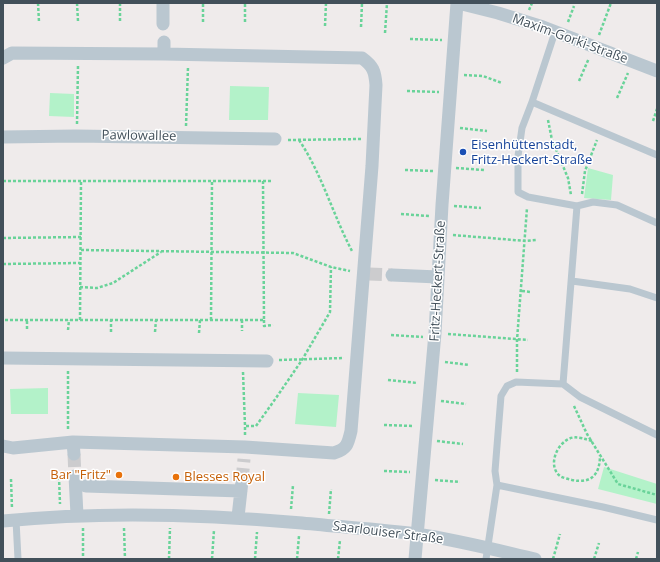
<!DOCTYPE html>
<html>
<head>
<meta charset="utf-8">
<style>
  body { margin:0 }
  #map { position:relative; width:660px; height:562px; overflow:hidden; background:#efebeb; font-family:"Open Sans",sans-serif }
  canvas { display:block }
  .frame { position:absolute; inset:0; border:4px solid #42505a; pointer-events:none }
</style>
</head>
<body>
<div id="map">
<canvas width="660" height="562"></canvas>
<div class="frame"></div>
</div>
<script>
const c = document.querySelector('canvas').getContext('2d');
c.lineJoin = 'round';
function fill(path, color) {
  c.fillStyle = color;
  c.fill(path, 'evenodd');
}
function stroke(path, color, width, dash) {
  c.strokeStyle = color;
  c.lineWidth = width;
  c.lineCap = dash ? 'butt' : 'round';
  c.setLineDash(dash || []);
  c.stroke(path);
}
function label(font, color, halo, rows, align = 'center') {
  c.font = font + ' "Open Sans",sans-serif';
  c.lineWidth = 3;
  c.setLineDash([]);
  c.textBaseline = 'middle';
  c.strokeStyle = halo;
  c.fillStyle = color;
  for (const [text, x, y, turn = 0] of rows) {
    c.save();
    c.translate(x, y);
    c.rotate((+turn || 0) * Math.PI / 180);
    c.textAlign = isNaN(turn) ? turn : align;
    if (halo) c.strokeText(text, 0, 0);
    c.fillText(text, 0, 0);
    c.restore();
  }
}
fill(new Path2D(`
  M230,86L269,87L268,120H229Z
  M50,93L74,94V117L49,116Z
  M588,168L613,175L611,200L584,198Z
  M48,388V414H11L10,389Z
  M298,393L339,395L336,427L295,424Z
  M604,467L657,484V504L598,489Z`), '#b3f2c9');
stroke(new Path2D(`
  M369,274L392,275
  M74,454L75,476
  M242,481L244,459`), '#ccccce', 13, [13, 6]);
stroke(new Path2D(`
  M38,3L39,22
  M77,3L78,21
  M120,3V21
  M529,10L532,3
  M203,22V3
  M245,22V3
  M568,22L574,6
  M325,26L326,3
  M361,27L362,3
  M385,33L387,3
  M599,35L611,3
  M410,39L442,40
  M464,75L483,76L502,83
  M579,81L589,58
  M407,91L439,92
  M617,98L628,73
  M548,120L552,140L568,178L571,195
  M653,121L657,109
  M77,124L78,65
  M186,126L188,67
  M460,128L487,131
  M288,140L361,139
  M299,140C322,174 333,215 352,251
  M456,168L484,170
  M405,170L433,171
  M3,181H263L264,320H3
  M263,181H271
  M582,194L585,171L597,140
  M454,206L481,208
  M401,214L429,216
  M453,235L526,241L536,240
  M3,238L81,237
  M81,250L293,253L331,267L350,271
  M3,264L80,263
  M80,287L97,288L113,283L161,252
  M522,291L531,292
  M80,320L81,181
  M211,320L212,181
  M242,320V331
  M264,320V326L273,325
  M27,329V320
  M68,330L69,320
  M111,332V320
  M155,332L156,320
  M199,333L200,320
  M448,334L528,340
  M391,335L423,337
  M279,360L344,358
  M445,362L469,365
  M68,371V430
  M243,372L245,426
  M517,372V340L527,208
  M388,380L417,383
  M441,401L466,404
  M574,406L587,434L618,484L657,495
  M384,425L413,426
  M245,435V426H256L276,398L302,360L330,312L331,267
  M437,441L463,444
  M592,441C578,437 571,434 561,445C554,453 550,468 560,476C563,478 568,479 572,480C592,484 600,474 600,455
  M384,471L410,472
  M59,477L60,504
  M11,479L12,509
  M435,480L460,482
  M291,509L293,485
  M329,514L331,489
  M83,528V559
  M124,528L125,559
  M169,559L170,528
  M212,559L214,530
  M255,559L257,532
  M297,559L299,536
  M338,559L340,540
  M553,559L560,534
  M594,559L599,543
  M636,559L638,552`), '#69d399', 2.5, [3, 2]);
stroke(new Path2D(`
  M532,102L555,32
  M577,206L528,197L518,192V156L522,128L532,102L657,155
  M572,281L630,289L657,298
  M563,384L580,397L657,435
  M497,485L603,507L657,520
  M16,520L18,559
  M486,559L497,485L495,471L501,396L507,386L516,382L563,384L577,206L593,202L617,205L657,223`), '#bac7d0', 7);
stroke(new Path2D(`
  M163,3V24
  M458,3L498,13L543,27L657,71
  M3,58L12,53L164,54
  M3,137L76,136L275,139
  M392,275L438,277
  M3,358L267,361
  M73,442L74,454
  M3,446L13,448L73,442L245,447L334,453C347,449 348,444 351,431L372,166L376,85C375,71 373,66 362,58L164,54V42
  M75,476L77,515
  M86,486L241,491
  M238,517L242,481
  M3,521C103,511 202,514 302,523C340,527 379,529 417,534C457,540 496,550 535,559
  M415,559L435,333L442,205L457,3`), '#bac7d0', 13);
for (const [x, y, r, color] of [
  [463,152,4,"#1a4fb4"],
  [119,475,4,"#e8710a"],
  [176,477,4,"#e8710a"]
]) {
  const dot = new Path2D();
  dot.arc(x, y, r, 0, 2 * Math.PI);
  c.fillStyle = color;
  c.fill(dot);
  stroke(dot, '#fff', 1.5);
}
label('13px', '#42505a', '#fff', [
  ["Maxim-Gorki-Straße",570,39,20],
  ["Pawlowallee",139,136,1],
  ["Fritz-Heckert-Straße",438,281,-87],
  ["Saarlouiser Straße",388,533,7]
]);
label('13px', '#164399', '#fff', [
  ["Eisenhüttenstadt,",471,145],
  ["Fritz-Heckert-Straße",471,160]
], 'left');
label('13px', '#c56008', '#fff', [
  ["Bar \"Fritz\"",111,475],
  ["Blesses Royal",184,477,"left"]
], 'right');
</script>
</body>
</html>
